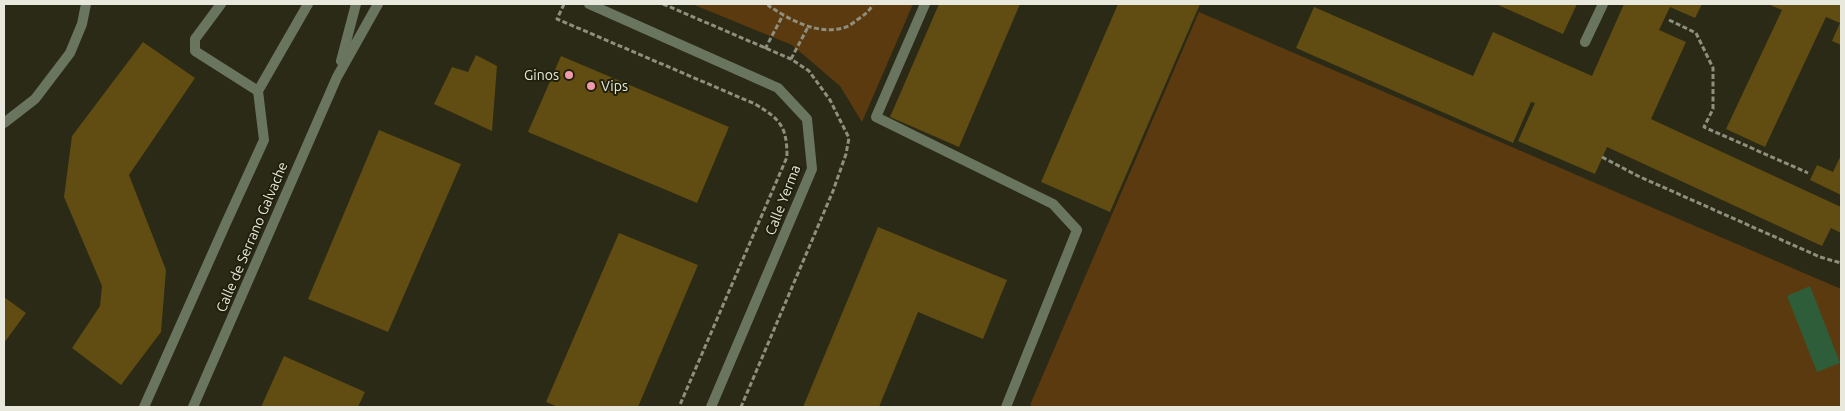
<!DOCTYPE html>
<html>
<head>
<meta charset="utf-8">
<style>
  body { margin:0 }
  #map { position:relative; width:1845px; height:411px; overflow:hidden; background:#2a2a16; font-family:Ubuntu,sans-serif }
  canvas { display:block }
  .frame { position:absolute; inset:0; border:5px solid #e8e9dc; pointer-events:none }
</style>
</head>
<body>
<div id="map">
<canvas width="1845" height="411"></canvas>
<div class="frame"></div>
</div>
<script>
const c = document.querySelector('canvas').getContext('2d');
c.lineJoin = 'round';
function fill(path, color) {
  c.fillStyle = color;
  c.fill(path, 'evenodd');
}
function stroke(path, color, width, dash) {
  c.strokeStyle = color;
  c.lineWidth = width;
  c.lineCap = dash ? 'butt' : 'round';
  c.setLineDash(dash || []);
  c.stroke(path);
}
function label(font, color, halo, rows, align = 'center') {
  c.font = font + ' Ubuntu,sans-serif';
  c.lineWidth = 4;
  c.setLineDash([]);
  c.textBaseline = 'middle';
  c.strokeStyle = halo;
  c.fillStyle = color;
  for (const [text, x, y, turn = 0] of rows) {
    c.save();
    c.translate(x, y);
    c.rotate((+turn || 0) * Math.PI / 180);
    c.textAlign = isNaN(turn) ? turn : align;
    if (halo) c.strokeText(text, 0, 0);
    c.fillText(text, 0, 0);
    c.restore();
  }
}
fill(new Path2D(`
  M692,4H913L862,122L840,86L792,45Z
  M1199,12L1841,289V407H1035L1030,405Z`), '#5c3a0f');
fill(new Path2D(`
  M1810,286L1840,363L1817,372L1787,296Z`), '#2e5d39');
fill(new Path2D(`
  M939,4H1020L959,147L890,117Z
  M1118,4H1200L1110,212L1041,182Z
  M1496,4H1577L1563,34Z
  M1624,4H1702L1695,18L1670,7L1659,30L1686,42L1651,119L1841,207V233L1831,228L1822,246L1607,147L1595,174L1518,141L1535,103L1531,102L1513,143L1296,48L1314,7L1473,76L1493,32L1592,76Z
  M1768,4H1841V45L1832,41L1840,23L1826,17L1765,147L1726,129L1782,10Z
  M143,42L195,78L129,175L166,270L161,332L121,385L72,348L100,306L102,286L64,197L72,136Z
  M476,55L497,66L492,131L434,104L452,67L468,72Z
  M561,56L729,127L697,203L528,132Z
  M379,130L461,164L388,332L308,299Z
  M1841,155V195L1810,180L1817,165L1833,172Z
  M878,227L1007,280L983,339L918,312L879,407H803Z
  M619,233L698,265L638,407H558L546,402Z
  M4,297L26,313L4,343Z
  M284,356L365,392L358,407H261Z`), '#614c11');
stroke(new Path2D(`
  M564,4L557,19L755,104C780,119 787,126 787,157L679,407
  M663,4L791,59L809,71L830,100L849,138L846,154L833,191L741,407
  M768,4L769,6C790,20 817,35 843,28C848,27 853,23 857,20C864,15 869,12 873,4
  M1669,20L1696,33L1713,68V109L1704,127L1808,173
  M765,49L783,15
  M791,59L808,27
  M1602,157L1638,176L1820,257L1841,263`), '#8e8f7e', 3, [5, 2.5]);
stroke(new Path2D(`
  M221,4L195,39V51L258,91
  M925,4L876,117L1053,204L1077,230L1006,407
  M1585,42L1603,4
  M4,123L35,99L70,53L82,24L86,4
  M144,407L226,223L264,140L258,91L308,4`), '#6a755f', 10);
stroke(new Path2D(`
  M589,4L778,88L807,119L812,169L711,407
  M341,61L356,4
  M193,407L337,77L378,4`), '#6a755f', 10);
for (const [x, y, r, color] of [
  [569,75,5,"#f29aac"],
  [591,86,5,"#f29aac"]
]) {
  const dot = new Path2D();
  dot.arc(x, y, r, 0, 2 * Math.PI);
  c.fillStyle = color;
  c.fill(dot);
  stroke(dot, '#20200d', 2);
}
label('14px', '#e8e9dc', '#20200d', [
  ["Ginos",559,75],
  ["Vips",601,86,"left"]
], 'right');
label('14px', '#e8e9dc', '#20200d', [
  ["Calle Yerma",783,200,-69],
  ["Calle de Serrano Galvache",252,237,-67]
]);
</script>
</body>
</html>
